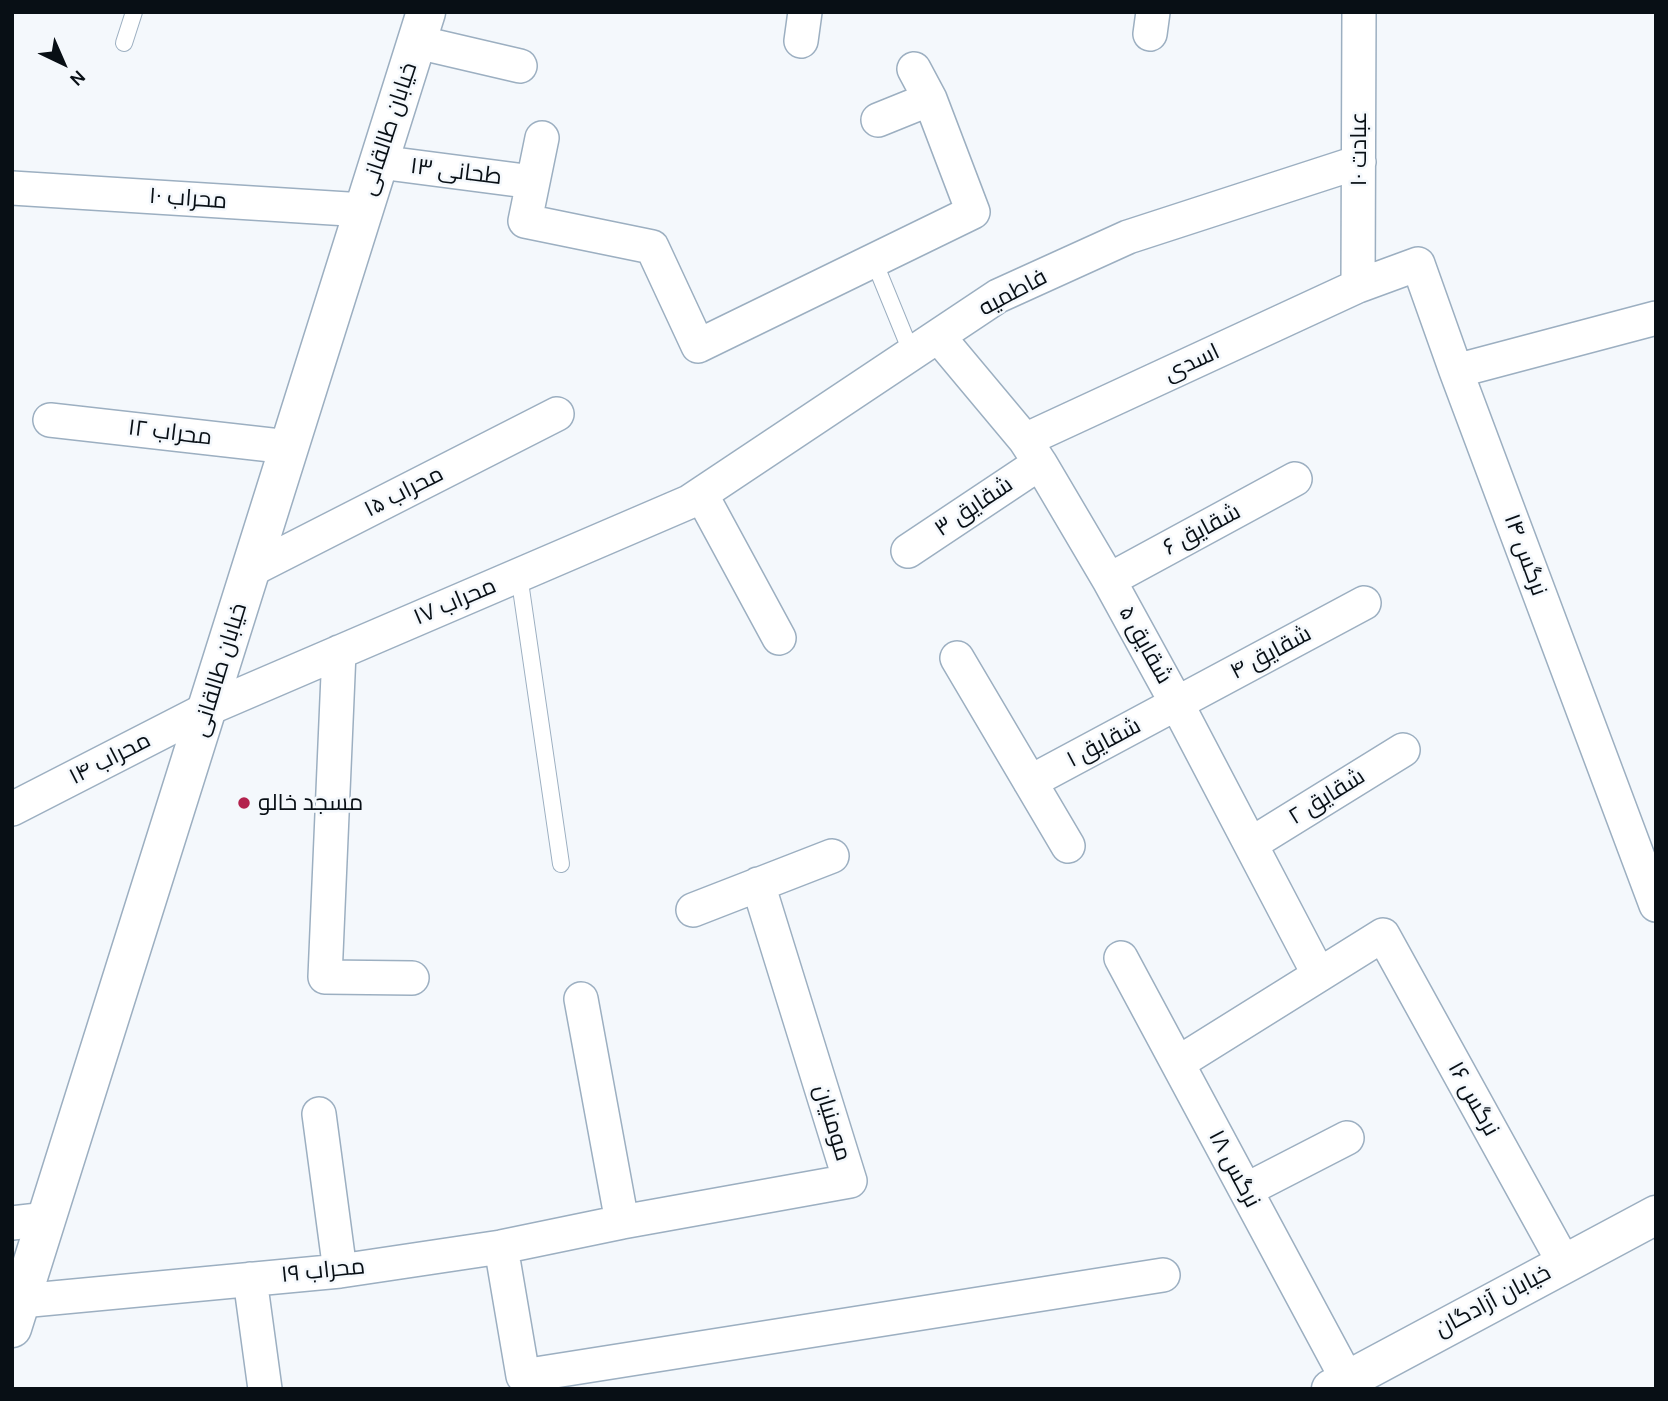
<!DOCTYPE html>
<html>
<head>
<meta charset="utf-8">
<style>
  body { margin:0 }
  #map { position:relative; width:1668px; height:1401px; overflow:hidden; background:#f4f8fc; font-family:Karla,sans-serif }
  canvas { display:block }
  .frame { position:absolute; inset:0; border:14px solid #080f15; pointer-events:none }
  .north { position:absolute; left:28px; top:28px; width:70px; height:70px; -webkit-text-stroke:5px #f4f8fc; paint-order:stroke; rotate:136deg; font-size:19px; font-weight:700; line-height:28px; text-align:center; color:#080f15 }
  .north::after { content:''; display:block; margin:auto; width:24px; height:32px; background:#080f15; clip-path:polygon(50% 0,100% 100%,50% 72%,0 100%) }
</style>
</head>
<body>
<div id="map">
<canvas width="1668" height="1401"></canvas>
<div class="frame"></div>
<div class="north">N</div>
</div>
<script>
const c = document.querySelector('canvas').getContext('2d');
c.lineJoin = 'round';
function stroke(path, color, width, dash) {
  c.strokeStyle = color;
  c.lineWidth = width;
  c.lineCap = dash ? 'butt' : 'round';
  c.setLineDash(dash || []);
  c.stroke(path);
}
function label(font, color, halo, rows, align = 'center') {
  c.font = font + ' Karla,Cairo,sans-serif';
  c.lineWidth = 5;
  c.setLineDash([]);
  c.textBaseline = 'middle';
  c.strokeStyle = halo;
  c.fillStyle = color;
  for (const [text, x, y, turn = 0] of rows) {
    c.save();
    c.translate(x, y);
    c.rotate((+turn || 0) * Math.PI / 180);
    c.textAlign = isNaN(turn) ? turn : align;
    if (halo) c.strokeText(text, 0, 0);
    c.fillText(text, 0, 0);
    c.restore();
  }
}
const service = new Path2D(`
  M124,43L134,12
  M874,261L912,354
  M519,575L561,864`);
const minor = new Path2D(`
  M1150,34L1153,12
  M801,41L805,12
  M417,42L520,66
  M878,120L930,99
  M542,138L525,221L652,247L698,346L973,212L930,99L914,69
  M379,162L533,182
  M12,188L364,210
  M1358,286L1359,12
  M938,336L1025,440L1040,463L1109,580L1177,704L1319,975
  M1456,371L1656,318
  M50,420L289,447
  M1025,440L1358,286L1418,264L1456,371L1656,905
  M701,494L779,638
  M908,551L1040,463
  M251,570L557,414
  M1109,580L1295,479
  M339,652L325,977L412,978
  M957,658L1068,846
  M1030,782L1364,603
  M12,809L207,709L689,502L998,296L1128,237L1359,162
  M1251,844L1403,750
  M693,910L832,856
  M1121,958L1347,1379
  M581,999L622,1222
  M1178,1063L1383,935L1564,1263
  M319,1114L340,1271
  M1246,1190L1347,1138
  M12,1223L47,1219
  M501,1247L523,1376L1163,1275
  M250,1279L265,1389
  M21,1301L340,1271L501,1247L622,1222L850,1181L758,884`);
const secondary = new Path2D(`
  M12,1328L426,12
  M1331,1389L1656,1215`);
stroke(service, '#9cafc1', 18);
stroke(minor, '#9cafc1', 36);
stroke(secondary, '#9cafc1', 41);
stroke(service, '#fff', 16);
stroke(minor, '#fff', 33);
stroke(secondary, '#fff', 38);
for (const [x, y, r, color] of [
  [244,803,7,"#b3224d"]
]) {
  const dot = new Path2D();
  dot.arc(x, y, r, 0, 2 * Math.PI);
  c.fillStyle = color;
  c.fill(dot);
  stroke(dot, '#f4f8fc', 2.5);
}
label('23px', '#080f15', '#f4f8fc', [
  ["خیابان طالقانی",389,129,-72],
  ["عبادت ۱۰",1359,149,-90],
  ["طحانی ۱۳",456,172,7],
  ["۱۰ محراب",188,199,4],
  ["فاطمیه",1013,293,-28],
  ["اسدی",1192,363,-25],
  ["محراب ۱۲",170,433,7],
  ["محراب ۱۵",404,492,-27],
  ["شقایق ۳",974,507,-34],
  ["شقایق ۶",1202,530,-28],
  ["نرگس ۱۴",1525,555,70],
  ["محراب ۱۷",455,602,-23],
  ["شقایق ۵",1145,645,61],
  ["شقایق ۴",1271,653,-28],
  ["خیابان طالقانی",220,670,-73],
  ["شقایق ۱",1104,743,-28],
  ["محراب ۱۴",110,759,-27],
  ["شقایق ۲",1327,797,-32],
  ["نرگس ۱۶",1473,1099,61],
  ["مومنیان",832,1123,73],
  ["نرگس ۱۸",1234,1169,62],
  ["محراب ۱۹",323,1271,-6],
  ["خیابان آزادگان",1493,1301,-28]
]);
label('23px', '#080f15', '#f4f8fc', [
  ["مسجد خالو",258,803]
], 'left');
</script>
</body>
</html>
